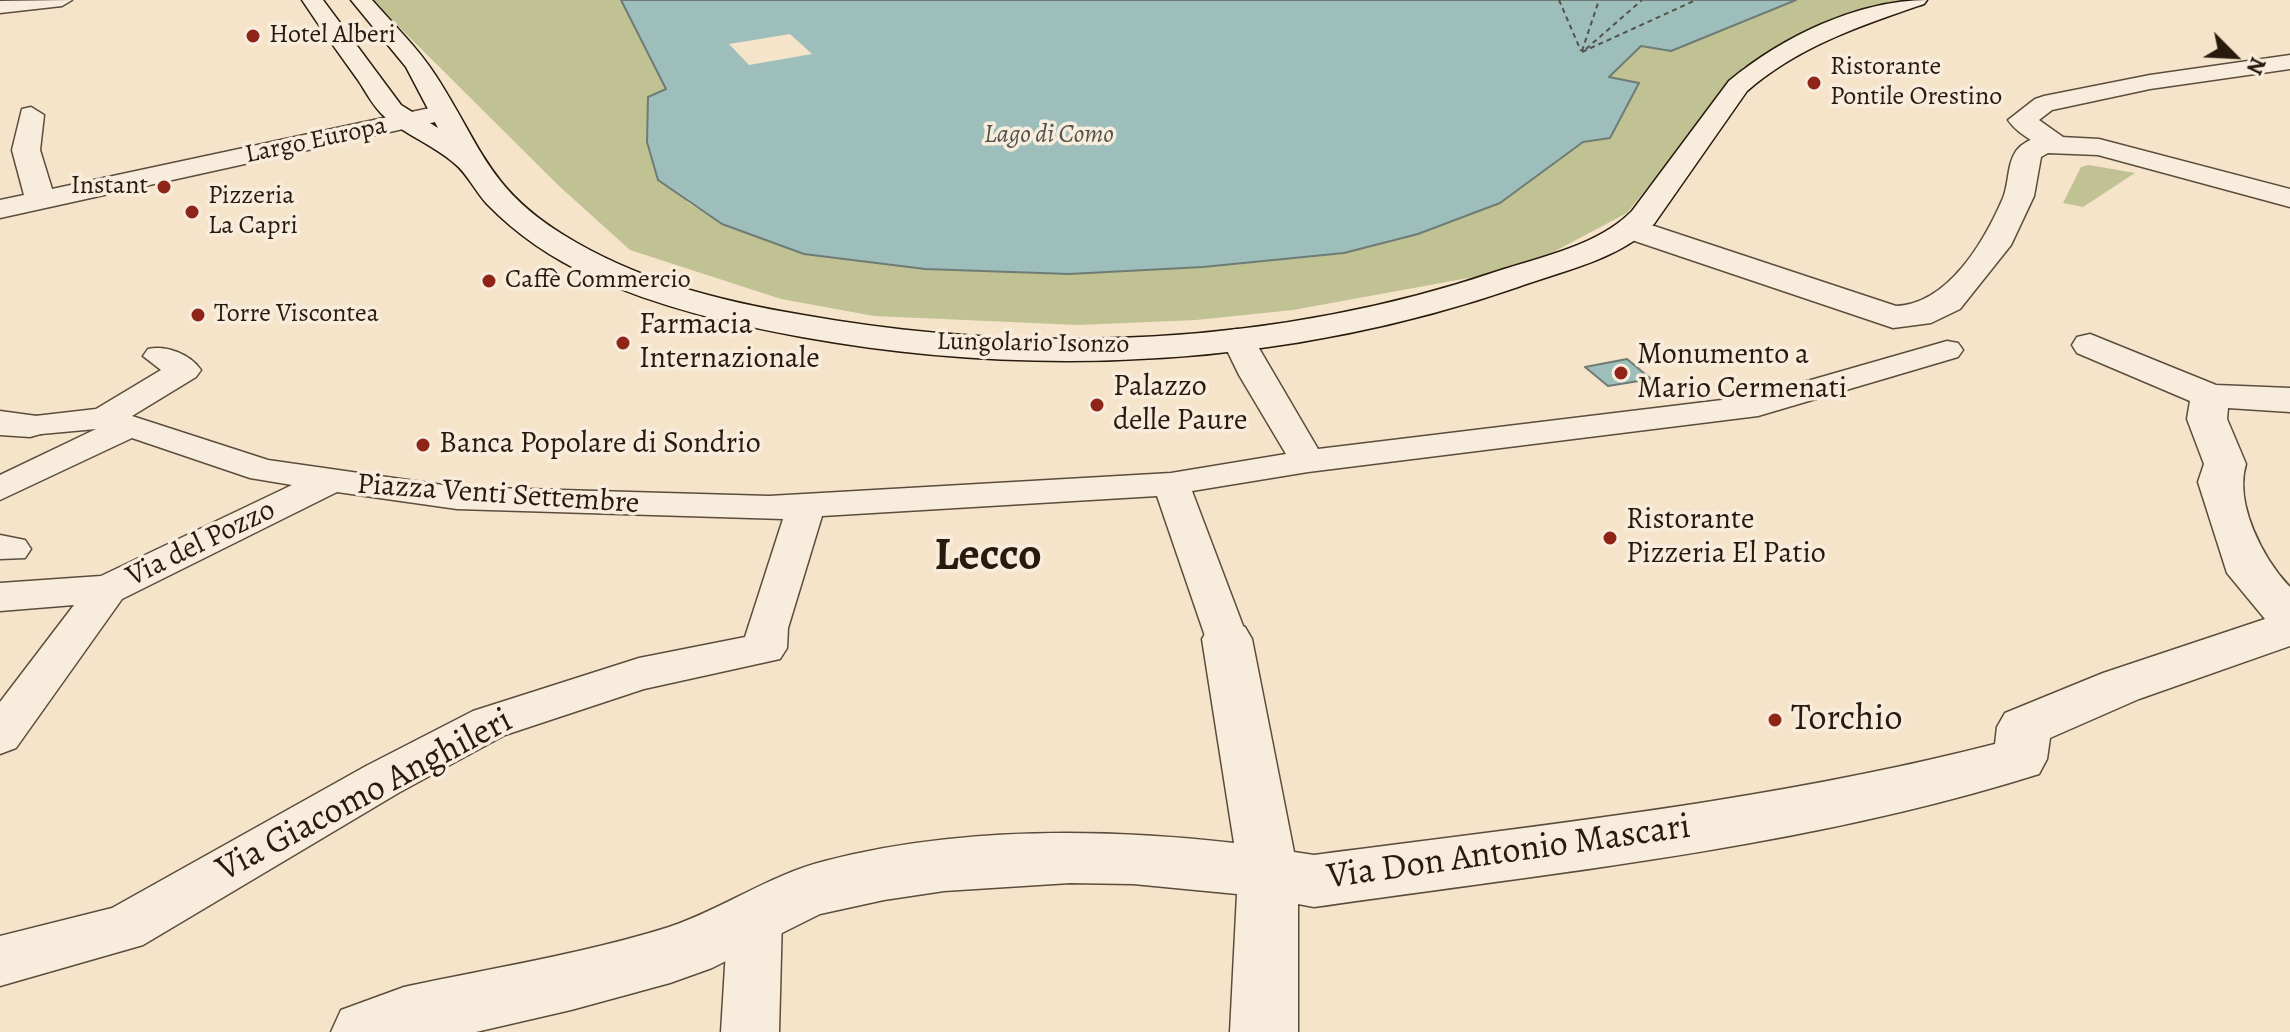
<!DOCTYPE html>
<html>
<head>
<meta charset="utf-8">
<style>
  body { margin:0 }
  #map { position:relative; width:2290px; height:1032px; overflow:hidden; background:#f5e4ca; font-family:Alegreya,serif }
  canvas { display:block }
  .north { position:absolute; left:2194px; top:16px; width:80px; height:80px; -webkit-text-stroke:6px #f8eddd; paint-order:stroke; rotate:114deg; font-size:22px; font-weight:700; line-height:32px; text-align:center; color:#281a0d }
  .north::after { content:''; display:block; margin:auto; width:28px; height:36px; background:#281a0d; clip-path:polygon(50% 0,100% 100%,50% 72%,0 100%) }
</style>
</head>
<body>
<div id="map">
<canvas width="2290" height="1032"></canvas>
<div class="north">N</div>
</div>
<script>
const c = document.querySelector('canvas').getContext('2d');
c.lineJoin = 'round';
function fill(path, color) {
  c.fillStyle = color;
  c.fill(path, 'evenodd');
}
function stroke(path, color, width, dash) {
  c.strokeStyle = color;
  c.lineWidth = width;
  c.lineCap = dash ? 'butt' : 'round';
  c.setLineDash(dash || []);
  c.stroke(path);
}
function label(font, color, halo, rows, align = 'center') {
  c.font = font + ' Alegreya,serif';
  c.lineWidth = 7;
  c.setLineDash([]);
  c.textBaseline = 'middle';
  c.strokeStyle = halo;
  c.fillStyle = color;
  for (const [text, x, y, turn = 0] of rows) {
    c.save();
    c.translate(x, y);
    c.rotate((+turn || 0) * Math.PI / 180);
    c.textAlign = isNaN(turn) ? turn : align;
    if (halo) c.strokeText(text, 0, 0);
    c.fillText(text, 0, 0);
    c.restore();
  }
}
fill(new Path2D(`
  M372,0H621L666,89L687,202L722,224L804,254L925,269L1069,274L1203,267L1344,253L1418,234L1500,203L1583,141L1610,138L1638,83L1608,78L1641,45L1671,51L1796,0H1903L1743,67L1627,213L1523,268L1293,310L1196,320L1078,325L874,316L781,299L630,250L559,186Z
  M2089,165L2135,173L2083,207L2063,203L2081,167Z`), '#c1c293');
const water = new Path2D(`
  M621,0H1796L1671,51L1641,46L1609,77L1639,83L1610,138L1583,142L1500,203L1418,234L1344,253L1203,267L1069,274L925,269L804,254L722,224L658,180L647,142L648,97L666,89Z
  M1627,359L1651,379L1608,386L1585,367Z`);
fill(water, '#9dbeba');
stroke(water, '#6e7c75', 2);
fill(new Path2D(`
  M790,34L812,54L749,65L729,44Z`), '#f5e4ca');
stroke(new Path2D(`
  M1559,0L1581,51
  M1586,49L1642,0
  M1582,51L1599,0
  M1582,52L1696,0`), '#51534a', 2, [5, 4]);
const pedestrian = new Path2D(`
  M1237,329L1248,331L1253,338L1318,449L1755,396L1947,341L1958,343L1963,350L1958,357L1758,416L1308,472L1192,491L1248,639L1242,649L1227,654L1212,649L1206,639L1157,496L822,516L788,628L787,648L780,659L644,689L505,735L400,792L143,945L0,986V936L112,908L366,766L473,711L639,658L745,637L783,519L457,509L337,492L122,599L16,748L0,754V702L74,605L0,611V583L101,576L292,485L250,478L132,438L0,500V475L96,429L30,435L18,432L13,425L18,418L96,409L161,370L143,356L148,349C166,345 190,354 201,370L196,377L132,416L268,460L457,487L769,496L1171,473L1286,454L1239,375L1221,338L1226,331Z
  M0,535L25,540L31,549L25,558L0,559Z
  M755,894L774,901L782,917L779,1032H721L728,917L736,901Z`);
const minor = new Path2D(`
  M72,0L62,6L0,13V1Z
  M2290,55V69L2150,89L2052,110L2039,120L2070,142L2066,148C2047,152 2019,136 2008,120L2035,99L2044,96L2150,75Z
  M444,105L457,113L453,118L0,218V200L24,195L12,150L22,109L31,107L44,115L40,150L52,189Z
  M2090,334L2216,385L2290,388V412L2228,408L2227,419L2246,464C2234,503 2263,559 2290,587V646L2139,699L2050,738L2047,759L2039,774C1805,848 1556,872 1314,907L1298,904V1032H1230L1237,894L1133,884L1070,883L944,891L884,900L820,914L712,968L670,983L571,1010L476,1032H331L341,1010L404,987C492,968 583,954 669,927C723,909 769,875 825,861C956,827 1100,828 1234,843L1202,639L1209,627L1227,622L1245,627L1252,639L1294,852L1314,855C1542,825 1772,801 1995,744L1997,727L2005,713L2103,673L2265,619L2227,573L2198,482L2204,464L2187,419L2190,401L2077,353L2072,345L2077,337Z
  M0,411L44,417L50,425L44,433L30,437L0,435Z`);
const tertiary = new Path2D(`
  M2042,136L2099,139L2290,189V207L2098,155L2048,153L2041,157L2034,196L2011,245L1960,309L1931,323L1893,328L1620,236L1615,229L1620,222H1642L1896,306C1948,304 1984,242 2003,198C2009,184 2007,164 2016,151C2022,143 2033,138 2042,136Z`);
const secondary = new Path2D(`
  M302,0H323L401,105L438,128L406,67L351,0H372C394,25 418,48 436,76C480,144 487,187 562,234C635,280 719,301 803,315C1032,356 1277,346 1498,271C1541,257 1599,245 1632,211L1729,81C1782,37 1858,0 1927,0L1924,4C1860,26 1799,46 1747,91L1654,224C1621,259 1562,271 1518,287C1291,366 1039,380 802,337C731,324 658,307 592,277C553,259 517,235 487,204C475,191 467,173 454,163C433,145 406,135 385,117C374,108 366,92 358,80C339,54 320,27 302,0Z`);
stroke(pedestrian, '#5b4c3c', 3);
stroke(minor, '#5b4c3c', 3);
stroke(tertiary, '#5b4c3c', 3);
stroke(secondary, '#281a0d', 3);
fill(pedestrian, '#f8eddd');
fill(minor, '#f8eddd');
fill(tertiary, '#f8eddd');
fill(secondary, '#f8eddd');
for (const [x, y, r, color] of [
  [253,36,8,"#8f2418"],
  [1814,83,8,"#8f2418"],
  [164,187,8,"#8f2418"],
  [192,212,8,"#8f2418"],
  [489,281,8,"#8f2418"],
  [198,315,8,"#8f2418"],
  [623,343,8,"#8f2418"],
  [1621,373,8,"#8f2418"],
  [1097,405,8,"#8f2418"],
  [423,445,8,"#8f2418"],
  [1610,538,8,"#8f2418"],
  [1775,720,8,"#8f2418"]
]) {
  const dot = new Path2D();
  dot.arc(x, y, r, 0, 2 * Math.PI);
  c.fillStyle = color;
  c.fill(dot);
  stroke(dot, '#f8eddd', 3);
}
label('26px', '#281a0d', '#f8eddd', [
  ["Hotel Alberi",269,36],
  ["Ristorante",1830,68],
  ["Pontile Orestino",1830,98],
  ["Instant",148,187,"right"],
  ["Pizzeria",208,197],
  ["La Capri",208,227],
  ["Caffè Commercio",505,281],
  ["Torre Viscontea",214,315]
], 'left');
label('italic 26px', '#51534a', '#f8eddd', [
  ["Lago di Como",1049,136]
]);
label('26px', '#281a0d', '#f8eddd', [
  ["Largo Europa",316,141,-12],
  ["Lungolario Isonzo",1033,344,1]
]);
label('30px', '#281a0d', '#f8eddd', [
  ["Farmacia",639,326],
  ["Internazionale",639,360],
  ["Monumento a",1637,356],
  ["Mario Cermenati",1637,390],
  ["Palazzo",1113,388],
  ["delle Paure",1113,422],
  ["Banca Popolare di Sondrio",439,445],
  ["Ristorante",1626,521],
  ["Pizzeria El Patio",1626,555]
], 'left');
label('30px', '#281a0d', '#f8eddd', [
  ["Piazza Venti Settembre",498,495,4],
  ["Via del Pozzo",201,544,-26]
]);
label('36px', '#281a0d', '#f8eddd', [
  ["Torchio",1791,720]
], 'left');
label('36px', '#281a0d', '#f8eddd', [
  ["Via Giacomo Anghileri",365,796,-28],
  ["Via Don Antonio Mascari",1509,853,-8]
]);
label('bold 46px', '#281a0d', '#f8eddd', [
  ["Lecco",988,558]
]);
</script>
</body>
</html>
